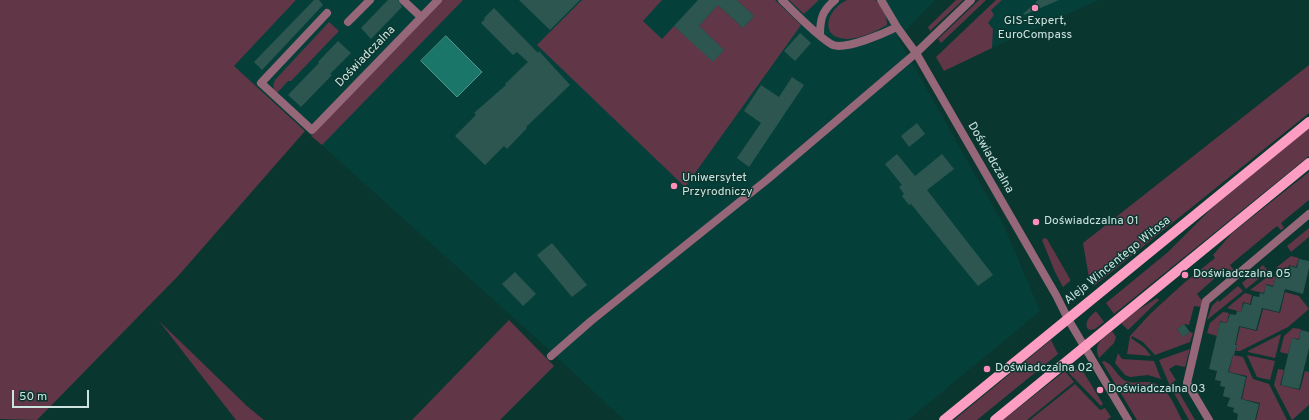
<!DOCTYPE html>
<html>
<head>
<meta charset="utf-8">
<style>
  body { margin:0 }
  #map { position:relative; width:1309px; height:420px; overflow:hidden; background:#0a3630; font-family:Overpass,sans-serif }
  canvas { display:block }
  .scale { position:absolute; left:12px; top:390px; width:77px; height:18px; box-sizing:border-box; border:2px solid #cde3de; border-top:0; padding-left:5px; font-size:12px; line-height:14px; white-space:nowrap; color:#cde3de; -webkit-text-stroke:3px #0a3630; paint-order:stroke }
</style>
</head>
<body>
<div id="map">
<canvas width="1309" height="420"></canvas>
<div class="scale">50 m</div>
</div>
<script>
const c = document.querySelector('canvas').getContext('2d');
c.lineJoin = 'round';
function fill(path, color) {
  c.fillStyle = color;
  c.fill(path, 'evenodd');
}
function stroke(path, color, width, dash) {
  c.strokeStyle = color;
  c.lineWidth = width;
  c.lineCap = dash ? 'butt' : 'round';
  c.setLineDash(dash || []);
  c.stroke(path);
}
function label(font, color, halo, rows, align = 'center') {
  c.font = font + ' Overpass,sans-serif';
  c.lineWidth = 3;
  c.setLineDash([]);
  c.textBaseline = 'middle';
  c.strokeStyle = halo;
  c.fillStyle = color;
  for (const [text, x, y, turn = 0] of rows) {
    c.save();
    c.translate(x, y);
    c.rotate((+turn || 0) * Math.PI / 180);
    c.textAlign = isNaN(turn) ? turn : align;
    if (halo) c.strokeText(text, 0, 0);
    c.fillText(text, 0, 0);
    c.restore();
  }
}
fill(new Path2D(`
  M296,0H935L898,38L1004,226L1040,311L908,420H624L556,356L234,66Z
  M1000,0H1099L983,52L988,11Z`), '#044039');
fill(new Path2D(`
  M0,0H296L234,66L305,131L179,275L37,420L0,419Z
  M442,0H463L322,145L311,136Z
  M582,0H662L643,21L662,39L674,26L713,61L724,50L699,26L718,5L743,28L754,16L737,0H775L801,25L685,187L537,45Z
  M789,0H819L804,14Z
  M847,0H875C881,4 888,18 887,25C874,32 855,42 840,38C825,35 826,19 835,9C838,5 843,2 847,0Z
  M956,0H963L930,31L928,27Z
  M979,0H986L941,43L938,39Z
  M996,0H1002L991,10L994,15L988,23L993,29L992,48L944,71L936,57Z
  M329,22L339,31L291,81H288L277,93C272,89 273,85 275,80Z
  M1309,65V113L1094,286L1089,278L1083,243Z
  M1309,128V156L1114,314L1106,303L1168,252L1213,207Z
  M1309,172V200L1281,223L1284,228L1281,230L1277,226L1230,265L1234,270L1231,273L1226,268L1197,294L1203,302L1202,307L1194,306L1189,325L1184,324L1177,329L1183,337L1190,332L1193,333L1190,342L1155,355L1143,342L1132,336L1131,338L1145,348L1151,356L1127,354L1130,336L1150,314L1184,283L1215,258L1213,255L1232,233Z
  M1309,228V237L1291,252L1287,246Z
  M1044,238L1047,239L1070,279V281L1063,287L1055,272L1042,240Z
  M1291,256L1299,258L1296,267L1289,265L1287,273L1276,271L1277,267Z
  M1263,265L1268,271L1246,289L1242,283Z
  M1270,275L1276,277L1273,286L1266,284L1264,293L1250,290Z
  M1238,286L1243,291L1207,320L1212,306L1218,300L1219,302Z
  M1285,292L1299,296L1309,309L1288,327L1240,351H1236L1237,345L1236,344L1240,327L1257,331L1263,309L1280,313Z
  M1245,293L1252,295L1250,304L1243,302L1241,312L1227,308Z
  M1157,298L1159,300L1128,330L1121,323L1138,310Z
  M1096,311L1104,322L1095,329L1090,330L1087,328C1085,321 1090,316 1096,311Z
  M1223,312L1229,313L1227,323L1220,321L1217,336L1207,333L1210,323Z
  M509,320L554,366L500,420H412Z
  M159,321L248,407L264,420H236Z
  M1293,328L1301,329L1299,339L1292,338L1288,354L1280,352L1284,336Z
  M1112,331L1116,337L1114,343L1099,358C1093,343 1102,340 1112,331Z
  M1281,334L1275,358L1248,352V351Z
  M1051,340L1058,354L977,420H954Z
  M1190,349L1185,367L1176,365L1169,369L1176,380L1173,382L1195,420H1189L1170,386L1159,360Z
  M1118,353L1122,359L1154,361L1161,379L1148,375L1130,377L1125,375L1115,363Z
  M1233,355L1243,357L1253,379L1269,384L1287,420H1256L1260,403L1242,399L1247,376L1229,372Z
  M1247,355L1275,361L1270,380L1257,377Z
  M1104,361C1113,364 1116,375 1124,380C1131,384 1138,382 1145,382C1166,380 1174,405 1182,420H1137L1102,362Z
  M1074,369L1079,370L1084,373L1103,404L1101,406L1069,373L1070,370Z
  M1278,369L1284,370L1280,385L1300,390L1305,371L1309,372V405L1292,420L1274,385Z
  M1065,371L1074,382L1027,420H1003Z
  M1075,384L1100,410L1105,408L1111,417L1107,420H1030Z`), '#613647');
const water = new Path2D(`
  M446,36L482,72L457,97L421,61Z`);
fill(water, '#1b766a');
stroke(water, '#50978d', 1);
fill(new Path2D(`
  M314,0H319L323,5L262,70L254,62Z
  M388,0H398L402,7L371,39L361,28Z
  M519,0H580L550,30Z
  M698,0H737L754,16L743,28L718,5L699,26L724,50L713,62L674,26Z
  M1038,0H1059L1024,15L1023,14Z
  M494,8L538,53L539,51L570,85L526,127L527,128L507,149L504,146L485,165L455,136L476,115L474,113L506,85L505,84L528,62L517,52L513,55L481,23L485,19L484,18Z
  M800,33L811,43L795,61L784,51Z
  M338,41L351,53L330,74L332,75L301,107L288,95L319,63L318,62Z
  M792,77L804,85L749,167L737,158L761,123L744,111L761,85L779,97Z
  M917,123L925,134L909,147L901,136Z
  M897,154L915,176L942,154L954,169L927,190L993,275L978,286L911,204L909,205L902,196L904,194L899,187L902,185L885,164Z
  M552,243L587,285L572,297L537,255Z
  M1299,259L1309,261V268L1303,294L1285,289L1279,312L1262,308L1256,330L1239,326L1235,345H1237L1234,355H1233L1228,372L1246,377L1241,399L1259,404L1255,420H1237L1238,414L1233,412L1234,408L1227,406L1230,398L1223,396L1225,387L1220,386L1221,381L1215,380L1217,371L1209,369L1220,322L1227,323L1230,314L1236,315L1237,311L1241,312L1244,303L1251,305L1253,296L1259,297L1260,293L1264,294L1266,285L1273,287L1276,277L1282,278L1283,274L1287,275L1290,266L1297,268Z
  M515,272L536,294L523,306L502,284Z
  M1184,324L1190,332L1183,337L1177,329Z
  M1301,330L1309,332V348L1299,389L1281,385L1292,338L1299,340Z`), '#2d5650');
stroke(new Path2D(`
  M403,0L421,17
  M782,0C793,11 820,39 833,45C846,50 885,33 897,27
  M881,0L897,27L916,53L1056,295L1068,319
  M327,13L261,83L312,130L438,0
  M348,22L370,0
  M820,35C820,19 822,11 835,0
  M551,356L591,321L768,179L848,111L916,53L971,0
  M1209,420L1187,383L1206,301L1309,214`), '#966778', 8);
stroke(new Path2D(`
  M1068,319L1128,420`), '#966778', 8);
stroke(new Path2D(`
  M944,420L1309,122
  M995,420L1309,163`), '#fd9dc2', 10);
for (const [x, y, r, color] of [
  [1035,8,4,"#ff8ebb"],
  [674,186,4,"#ff8ebb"],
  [1036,222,4,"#ff8ebb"],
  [1185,275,4,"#ff8ebb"],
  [987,369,4,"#ff8ebb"],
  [1100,390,4,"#ff8ebb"]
]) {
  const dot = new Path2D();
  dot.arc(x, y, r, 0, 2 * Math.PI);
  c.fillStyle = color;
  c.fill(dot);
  stroke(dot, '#0a3630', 1.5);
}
label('12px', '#cde3de', '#0a3630', [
  ["GIS-Expert,",1035,22,"center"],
  ["EuroCompass",1035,36,"center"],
  ["Uniwersytet",682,179],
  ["Przyrodniczy",682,193],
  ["Doświadczalna 01",1044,222],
  ["Doświadczalna 05",1193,275],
  ["Doświadczalna 02",995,369],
  ["Doświadczalna 03",1108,390]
], 'left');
label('12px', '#cde3de', '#0a3630', [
  ["Doświadczalna",366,57,-46],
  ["Doświadczalna",990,158,60],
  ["Aleja Wincentego Witosa",1118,261,-39]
]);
</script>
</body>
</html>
